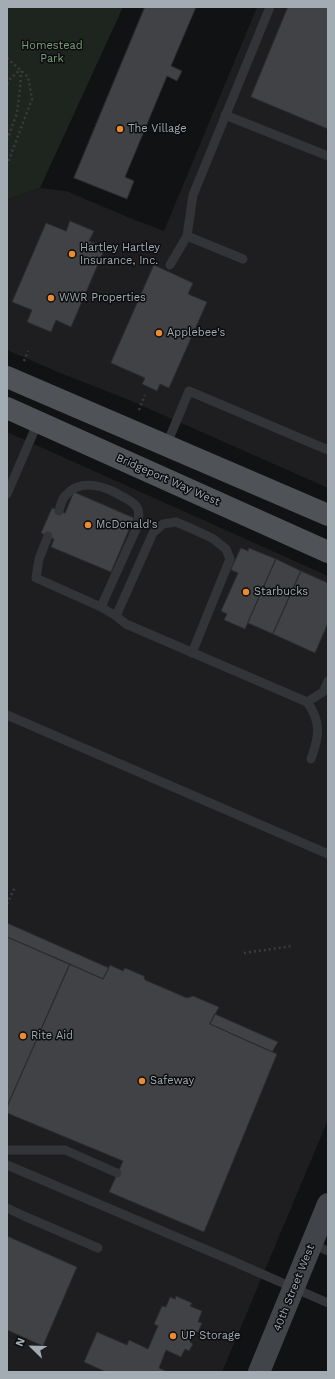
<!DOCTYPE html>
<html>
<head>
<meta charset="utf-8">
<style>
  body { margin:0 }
  #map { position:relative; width:335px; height:1379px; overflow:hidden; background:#111213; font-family:"Work Sans",sans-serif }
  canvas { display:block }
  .frame { position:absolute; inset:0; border:8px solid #a3abb3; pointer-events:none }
  .north { position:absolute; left:12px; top:1327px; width:40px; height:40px; -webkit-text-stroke:3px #0c0d0e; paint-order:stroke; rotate:293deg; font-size:11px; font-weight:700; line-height:16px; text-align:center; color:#a3abb3 }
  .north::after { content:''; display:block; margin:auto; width:14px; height:18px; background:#a3abb3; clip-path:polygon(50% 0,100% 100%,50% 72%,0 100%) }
</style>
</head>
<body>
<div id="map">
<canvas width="335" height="1379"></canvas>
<div class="frame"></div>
<div class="north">N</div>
</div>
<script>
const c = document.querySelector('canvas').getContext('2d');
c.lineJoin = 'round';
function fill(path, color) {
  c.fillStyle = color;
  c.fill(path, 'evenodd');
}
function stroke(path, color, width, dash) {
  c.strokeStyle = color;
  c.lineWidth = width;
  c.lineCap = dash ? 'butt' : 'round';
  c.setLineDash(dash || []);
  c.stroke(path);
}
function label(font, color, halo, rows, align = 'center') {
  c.font = font + ' "Work Sans",sans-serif';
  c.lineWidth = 3;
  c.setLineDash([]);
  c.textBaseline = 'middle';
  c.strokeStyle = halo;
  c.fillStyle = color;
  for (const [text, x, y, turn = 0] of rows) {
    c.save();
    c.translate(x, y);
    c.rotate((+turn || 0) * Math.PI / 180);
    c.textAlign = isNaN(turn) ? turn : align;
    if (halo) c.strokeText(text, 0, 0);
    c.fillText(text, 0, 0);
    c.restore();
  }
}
fill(new Path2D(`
  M257,7H328V488L127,399L60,373L7,350V203L9,199L40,188L66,191L130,218L164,231Z
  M7,432L328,576V1120L222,1372H7Z`), '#1e1e20');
fill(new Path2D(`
  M7,7H123L40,188L9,199L7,203Z`), '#1e251e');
const building = new Path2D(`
  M145,7H196L171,66L182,71L177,81L167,76L125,177L134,181L127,199L74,178Z
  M288,7H328V129L251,97Z
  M70,221L94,231L89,241L105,248L71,327L56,320L51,332L27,322L32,310L12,302L46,223L66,231Z
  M154,265L193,283L188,294L207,302L169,388L160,384L157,391L142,384L145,378L111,363Z
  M74,492L134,518L111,572L51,547L54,539L41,533L52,508L65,513Z
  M241,548L248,551L249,548L276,559L245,629L224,620L227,614L221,611L238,573L231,570Z
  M276,559L301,571L273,634L248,623Z
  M301,571L328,583V623L315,653L273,634Z
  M7,923L109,968L103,979L7,937Z
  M7,937L70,964L7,1107Z
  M70,964L103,979L110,965L123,971L125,968L144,976L145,980L187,998L193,996L219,1007L210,1024L277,1054L204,1232L109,1192L123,1161L7,1113V1107Z
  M215,1014L278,1042L272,1052L210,1024Z
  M7,1236L77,1267L43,1346L7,1330Z
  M176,1296L192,1303L190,1306L202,1311L198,1322L202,1323L198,1332H194L190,1342L193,1344L189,1351L185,1349L181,1357L166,1350L159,1368L168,1372H106L84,1362L97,1332L127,1345L129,1340L148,1349L158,1326L154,1324L162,1306L166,1307L170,1297L175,1299Z`);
fill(building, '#404246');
stroke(building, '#2b2c2f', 1);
stroke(new Path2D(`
  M7,58L28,77L32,99L7,165
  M7,84L10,79L20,70
  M7,140L17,113L20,89L21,71
  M24,361L28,351
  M139,410L145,395
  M7,904L15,887
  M244,953L293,946`), '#393b3f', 2.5, [2, 3]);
stroke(new Path2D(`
  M225,115L328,156
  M243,259L187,236L193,195L270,7
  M170,265L187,236
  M166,446L189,391L328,450
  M7,494L38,422
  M59,511C60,506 62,500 65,496C79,480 99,484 116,493C122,497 131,500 136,506C141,512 138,521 137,527L101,607
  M48,536L39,559L36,578L101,607L116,616L126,624L307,702C322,722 319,737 311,759
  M116,616L153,533L163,524L176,522L190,528L212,538L226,549L230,559L192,653
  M307,702L323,692L328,681
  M7,715L328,854
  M7,1150H65L117,1173
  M7,1165L228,1259L328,1303
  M7,1208L24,1216L98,1248
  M312,1244L328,1251`), '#333438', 9);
stroke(new Path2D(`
  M259,1372L328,1204`), '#414448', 22);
stroke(new Path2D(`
  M7,377L328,515
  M7,408L328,552`), '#4f5257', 22);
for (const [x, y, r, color] of [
  [120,129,4,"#ea8b32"],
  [72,254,4,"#ea8b32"],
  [51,298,4,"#ea8b32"],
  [159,333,4,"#ea8b32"],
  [88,525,4,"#ea8b32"],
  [246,592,4,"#ea8b32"],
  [23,1036,4,"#ea8b32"],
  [142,1081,4,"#ea8b32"],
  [173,1336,4,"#ea8b32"]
]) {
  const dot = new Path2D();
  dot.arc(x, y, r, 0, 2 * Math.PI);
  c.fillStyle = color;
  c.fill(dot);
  stroke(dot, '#0c0d0e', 1.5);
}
label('11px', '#7f9e7b', '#0c0d0e', [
  ["Homestead",52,46],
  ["Park",52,59]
]);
label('11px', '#a3abb3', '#0c0d0e', [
  ["The Village",128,129],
  ["Hartley Hartley",80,248],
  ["Insurance, Inc.",80,261],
  ["WWR Properties",59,298],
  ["Applebee's",167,333],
  ["McDonald's",96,525],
  ["Starbucks",254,592],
  ["Rite Aid",31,1036],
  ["Safeway",150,1081],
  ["UP Storage",181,1336]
], 'left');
label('11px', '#a3abb3', '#0c0d0e', [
  ["Bridgeport Way West",168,480,24],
  ["40th Street West",294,1288,-68]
]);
</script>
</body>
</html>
